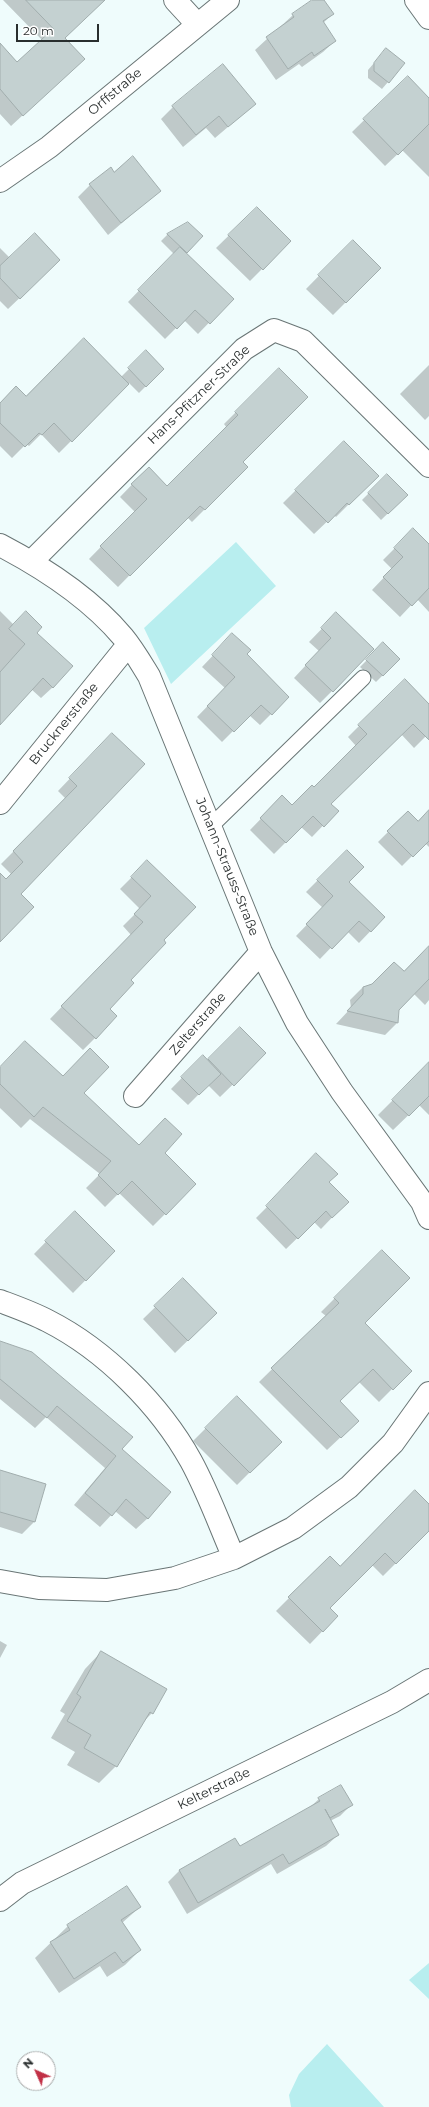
<!DOCTYPE html>
<html>
<head>
<meta charset="utf-8">
<style>
  body { margin:0 }
  #map { position:relative; width:429px; height:2107px; overflow:hidden; background:#effcfc; font-family:Montserrat,sans-serif }
  canvas { display:block }
  .north { position:absolute; left:16px; top:2051px; width:40px; height:40px; box-sizing:border-box; background:#fff; border:1px solid #a9abab; border-radius:50%; rotate:315deg; font-size:11px; font-weight:700; line-height:16px; text-align:center; color:#292e2e }
  .north::after { content:''; display:block; margin:auto; width:14px; height:18px; background:#c13046; clip-path:polygon(50% 0,100% 100%,50% 72%,0 100%) }
  .scale { position:absolute; left:16px; top:24px; width:83px; height:18px; box-sizing:border-box; border:2px solid #292e2e; border-top:0; padding-left:5px; font-size:12px; line-height:14px; white-space:nowrap; color:#292e2e; -webkit-text-stroke:3px #fff; paint-order:stroke }
</style>
</head>
<body>
<div id="map">
<canvas width="429" height="2107"></canvas>
<div class="north">N</div>
<div class="scale">20 m</div>
</div>
<script>
const c = document.querySelector('canvas').getContext('2d');
c.lineJoin = 'round';
function fill(path, color) {
  c.fillStyle = color;
  c.fill(path, 'evenodd');
}
function stroke(path, color, width, dash) {
  c.strokeStyle = color;
  c.lineWidth = width;
  c.lineCap = dash ? 'butt' : 'round';
  c.setLineDash(dash || []);
  c.stroke(path);
}
function label(font, color, halo, rows, align = 'center') {
  c.font = font + ' Montserrat,sans-serif';
  c.lineWidth = 3.5;
  c.setLineDash([]);
  c.textBaseline = 'middle';
  c.strokeStyle = halo;
  c.fillStyle = color;
  for (const [text, x, y, turn = 0] of rows) {
    c.save();
    c.translate(x, y);
    c.rotate((+turn || 0) * Math.PI / 180);
    c.textAlign = isNaN(turn) ? turn : align;
    if (halo) c.strokeText(text, 0, 0);
    c.fillText(text, 0, 0);
    c.restore();
  }
}
fill(new Path2D(`
  M236,542L276,586L171,684L144,628Z
  M429,1963V1999L409,1980Z
  M327,2044L384,2107H291L289,2095L299,2074Z`), '#b8eeef');
fill(new Path2D(`
  M3,0H103L64,38L72,70L11,126L0,114V62L17,63L42,40Z
  M314,0H323L333,14L323,23L335,41L323,52L302,67L299,64L276,80L255,50L293,15Z
  M386,49L388,82L382,89L368,78V70Z
  M408,77L429,99V177L402,150L385,166L352,132Z
  M255,104L215,138L206,128L183,147L161,119L173,107Z
  M114,173L159,191L108,235L78,197L90,185Z
  M257,208L290,241L250,281L216,248Z
  M168,234L202,236L185,254L232,299L198,334L184,320L165,339L128,302L174,254L161,241Z
  M353,241L380,268L333,315L306,289Z
  M0,248L10,258L48,271L8,309L0,301Z
  M146,352L163,369L139,393L129,383L59,453L41,434L29,446L26,444L12,458L0,446V404L121,377Z
  M429,365V416L425,420L400,394Z
  M279,369L242,462L247,467L192,522L187,517L118,587L89,559L135,512L120,497L148,468L167,487L227,428L224,424Z
  M344,442L377,476L336,517L334,515L314,534L283,503Z
  M387,475L407,495L381,520L362,500Z
  M413,530L429,545V612L417,599L400,617L372,590L392,569L383,560Z
  M0,611L14,625L35,633L53,687L41,698L31,689L0,723Z
  M336,614L332,691L320,703L294,678L319,651L309,642Z
  M383,644L399,659L376,682L360,667Z
  M222,646L245,654L271,714L260,725L249,715L222,742L197,717L225,688L202,667Z
  M405,680L429,710V733L414,748L401,734L330,804L337,811L312,837L301,827L274,854L250,830L282,797L292,806L314,788L356,746L348,737Z
  M100,747L20,894L0,940V887L12,875L1,864L66,799L58,791Z
  M429,811V847L425,843L402,866L378,842L408,812L418,822Z
  M347,851V882L384,917L359,943L347,931L320,959L296,936L323,908L306,892Z
  M147,862L162,940L108,1009L95,1038L83,1050L50,1019L131,935L123,926L140,909L120,889Z
  M429,954V1000L425,1005L414,994L398,1010L397,1023L385,1035L336,1024L351,1008L350,1000L363,987L404,973Z
  M240,1029L265,1053L220,1097L208,1085L188,1105L171,1089L203,1056L207,1061Z
  M429,1064V1115L419,1105L393,1130L378,1115Z
  M0,1068L63,1078L139,1146L163,1153L195,1184L153,1226L119,1193L105,1207L86,1188L100,1174L30,1119L21,1128L0,1108Z
  M316,1154L328,1182L347,1202L321,1229L314,1222L286,1249L256,1218L289,1185L287,1183Z
  M75,1212L114,1251L73,1293L34,1254Z
  M382,1251L364,1323L410,1371L379,1402L359,1382L339,1401L344,1434L327,1450L259,1382L326,1316L321,1312Z
  M183,1280L216,1313L175,1353L143,1319Z
  M0,1342L121,1449L148,1518L136,1529L115,1511L100,1527L74,1505L105,1468L46,1417L35,1428L0,1399Z
  M237,1397L280,1442L237,1485L193,1441Z
  M0,1471L45,1484L34,1522L22,1534L0,1527Z
  M429,1505V1530L383,1576L372,1565L328,1609L337,1616L310,1644L276,1611L330,1557L340,1567Z
  M0,1641L7,1645L0,1658Z
  M101,1652L152,1713L142,1723L116,1766L99,1783L67,1765L75,1752L51,1738L65,1714L60,1711L85,1669Z
  M319,1799L351,1805L340,1816L330,1821L338,1835L326,1846L277,1874L271,1864L187,1914L168,1882L179,1871L235,1839L240,1847L309,1808Z
  M140,1907L122,1923L140,1950L125,1965L107,1977L100,1966L59,1993L35,1958L68,1926Z`), '#0003');
const building = new Path2D(`
  M26,0H105L65,38L85,59L23,116L0,89V43L17,62L53,29Z
  M312,0H324L334,14L323,21L336,41L314,56L312,52L288,69L266,37L294,17L292,14Z
  M386,48L405,63L389,83L374,71V63Z
  M223,64L256,104L228,127L219,116L196,135L172,106Z
  M408,76L429,98V124L398,155L363,119Z
  M133,156L161,191L121,223L89,184L111,167L114,172Z
  M257,207L291,241L263,270L228,235Z
  M188,222L203,236L187,253L167,234Z
  M35,233L60,260L20,299L0,278V266Z
  M353,240L381,268L346,303L318,275Z
  M180,247L234,299L210,324L195,310L177,329L138,290Z
  M84,338L129,384L72,442L54,423L42,435L39,433L25,447L0,423V403L16,386L26,396Z
  M146,350L164,369L146,387L128,368Z
  M279,368L308,397L243,462L248,467L205,510L200,506L130,576L100,546L147,499L131,484L149,467L167,486L238,415L235,412Z
  M344,441L379,476L349,505L347,503L328,523L295,490Z
  M387,474L408,495L388,514L368,493Z
  M413,528L429,544V588L412,606L383,577L403,557L394,548Z
  M26,611L42,627L37,633L73,666L53,688L43,678L0,725V672L25,644L9,629Z
  M336,612L374,649L333,692L305,665L331,638L321,628Z
  M232,633L251,650L247,654L289,697L272,715L261,705L234,732L207,706L235,677L212,655Z
  M383,642L400,659L383,676L366,660Z
  M405,679L429,704V740L413,724L331,804L339,811L324,827L313,816L286,843L260,818L282,795L292,805L312,785L314,787L367,734L358,725Z
  M112,733L145,764L21,894L34,907L0,942V873L6,879L23,862L13,851L77,786L69,778Z
  M429,810V841L413,857L387,831L408,811L418,821Z
  M347,850L364,867L349,882L385,917L371,932L359,921L332,949L306,924L333,896L317,880Z
  M147,860L196,907L164,940L166,943L131,980L134,983L110,1009L117,1016L96,1039L61,1006L143,922L134,914L151,896L131,877Z
  M429,946V979L399,1010L398,1023L347,1011L363,994V987L372,984L394,962L404,971Z
  M240,1027L266,1053L234,1086L208,1059Z
  M25,1041L63,1076L90,1048L109,1067L84,1093L139,1145L165,1118L182,1134L165,1153L196,1184L166,1215L132,1181L118,1195L98,1175L111,1161L43,1107L34,1117L0,1084V1067Z
  M203,1055L221,1074L199,1095L181,1077Z
  M429,1062V1096L409,1116L392,1100Z
  M316,1153L338,1174L329,1182L349,1202L332,1218L326,1211L298,1239L266,1206Z
  M75,1211L115,1251L86,1281L45,1241Z
  M382,1250L410,1278L365,1323L412,1371L393,1390L373,1369L340,1401L359,1421L341,1438L271,1368L339,1303L334,1298Z
  M183,1278L217,1313L188,1341L154,1306Z
  M0,1341L32,1352L133,1437L122,1449L171,1492L148,1519L126,1499L112,1516L85,1493L116,1456L57,1406L47,1418L0,1379Z
  M237,1396L282,1442L250,1473L205,1428Z
  M0,1470L46,1484L35,1522L0,1512Z
  M415,1490L429,1504V1531L396,1564L385,1553L330,1608L338,1616L323,1632L288,1597L330,1556L340,1566Z
  M101,1651L167,1689L153,1714L150,1712L117,1767L84,1748L91,1735L67,1721L81,1697L77,1694Z
  M341,1785L353,1805L330,1818L325,1809L339,1835L289,1864L283,1854L198,1903L179,1870L235,1838L240,1846L320,1801L318,1798Z
  M127,1886L141,1907L121,1920L141,1950L123,1963L115,1952L74,1979L50,1942L70,1930L67,1925Z`);
fill(building, '#c4d1d1');
stroke(building, '#a1adad', 1);
const lane = new Path2D(`
  M211,826L363,678`);
const street = new Path2D(`
  M175,0L197,24
  M416,0L429,18
  M0,181L49,147L228,0
  M0,545C44,568 91,599 123,637C133,649 141,663 149,676L261,952L297,1023L342,1092L422,1202L429,1218
  M31,562L244,349L274,330L303,341L429,466
  M0,803L128,645
  M135,1096L261,952
  M0,1301C16,1307 33,1313 48,1321C105,1350 160,1405 191,1461C208,1492 220,1526 234,1558
  M0,1581L39,1588L107,1590L175,1578L234,1558L293,1528L349,1487L393,1443L429,1393
  M0,1900L22,1883L392,1702L429,1680`);
stroke(lane, '#697575', 17);
stroke(street, '#697575', 24);
stroke(lane, '#fff', 15);
stroke(street, '#fff', 22);
label('13px', '#292e2e', '#fff', [
  ["Orffstraße",115,92,-40],
  ["Hans-Pfitzner-Straße",199,395,-44],
  ["Brucknerstraße",64,724,-51],
  ["Johann-Strauss-Straße",227,867,68],
  ["Zelterstraße",198,1024,-49],
  ["Kelterstraße",214,1789,-26]
]);
</script>
</body>
</html>
